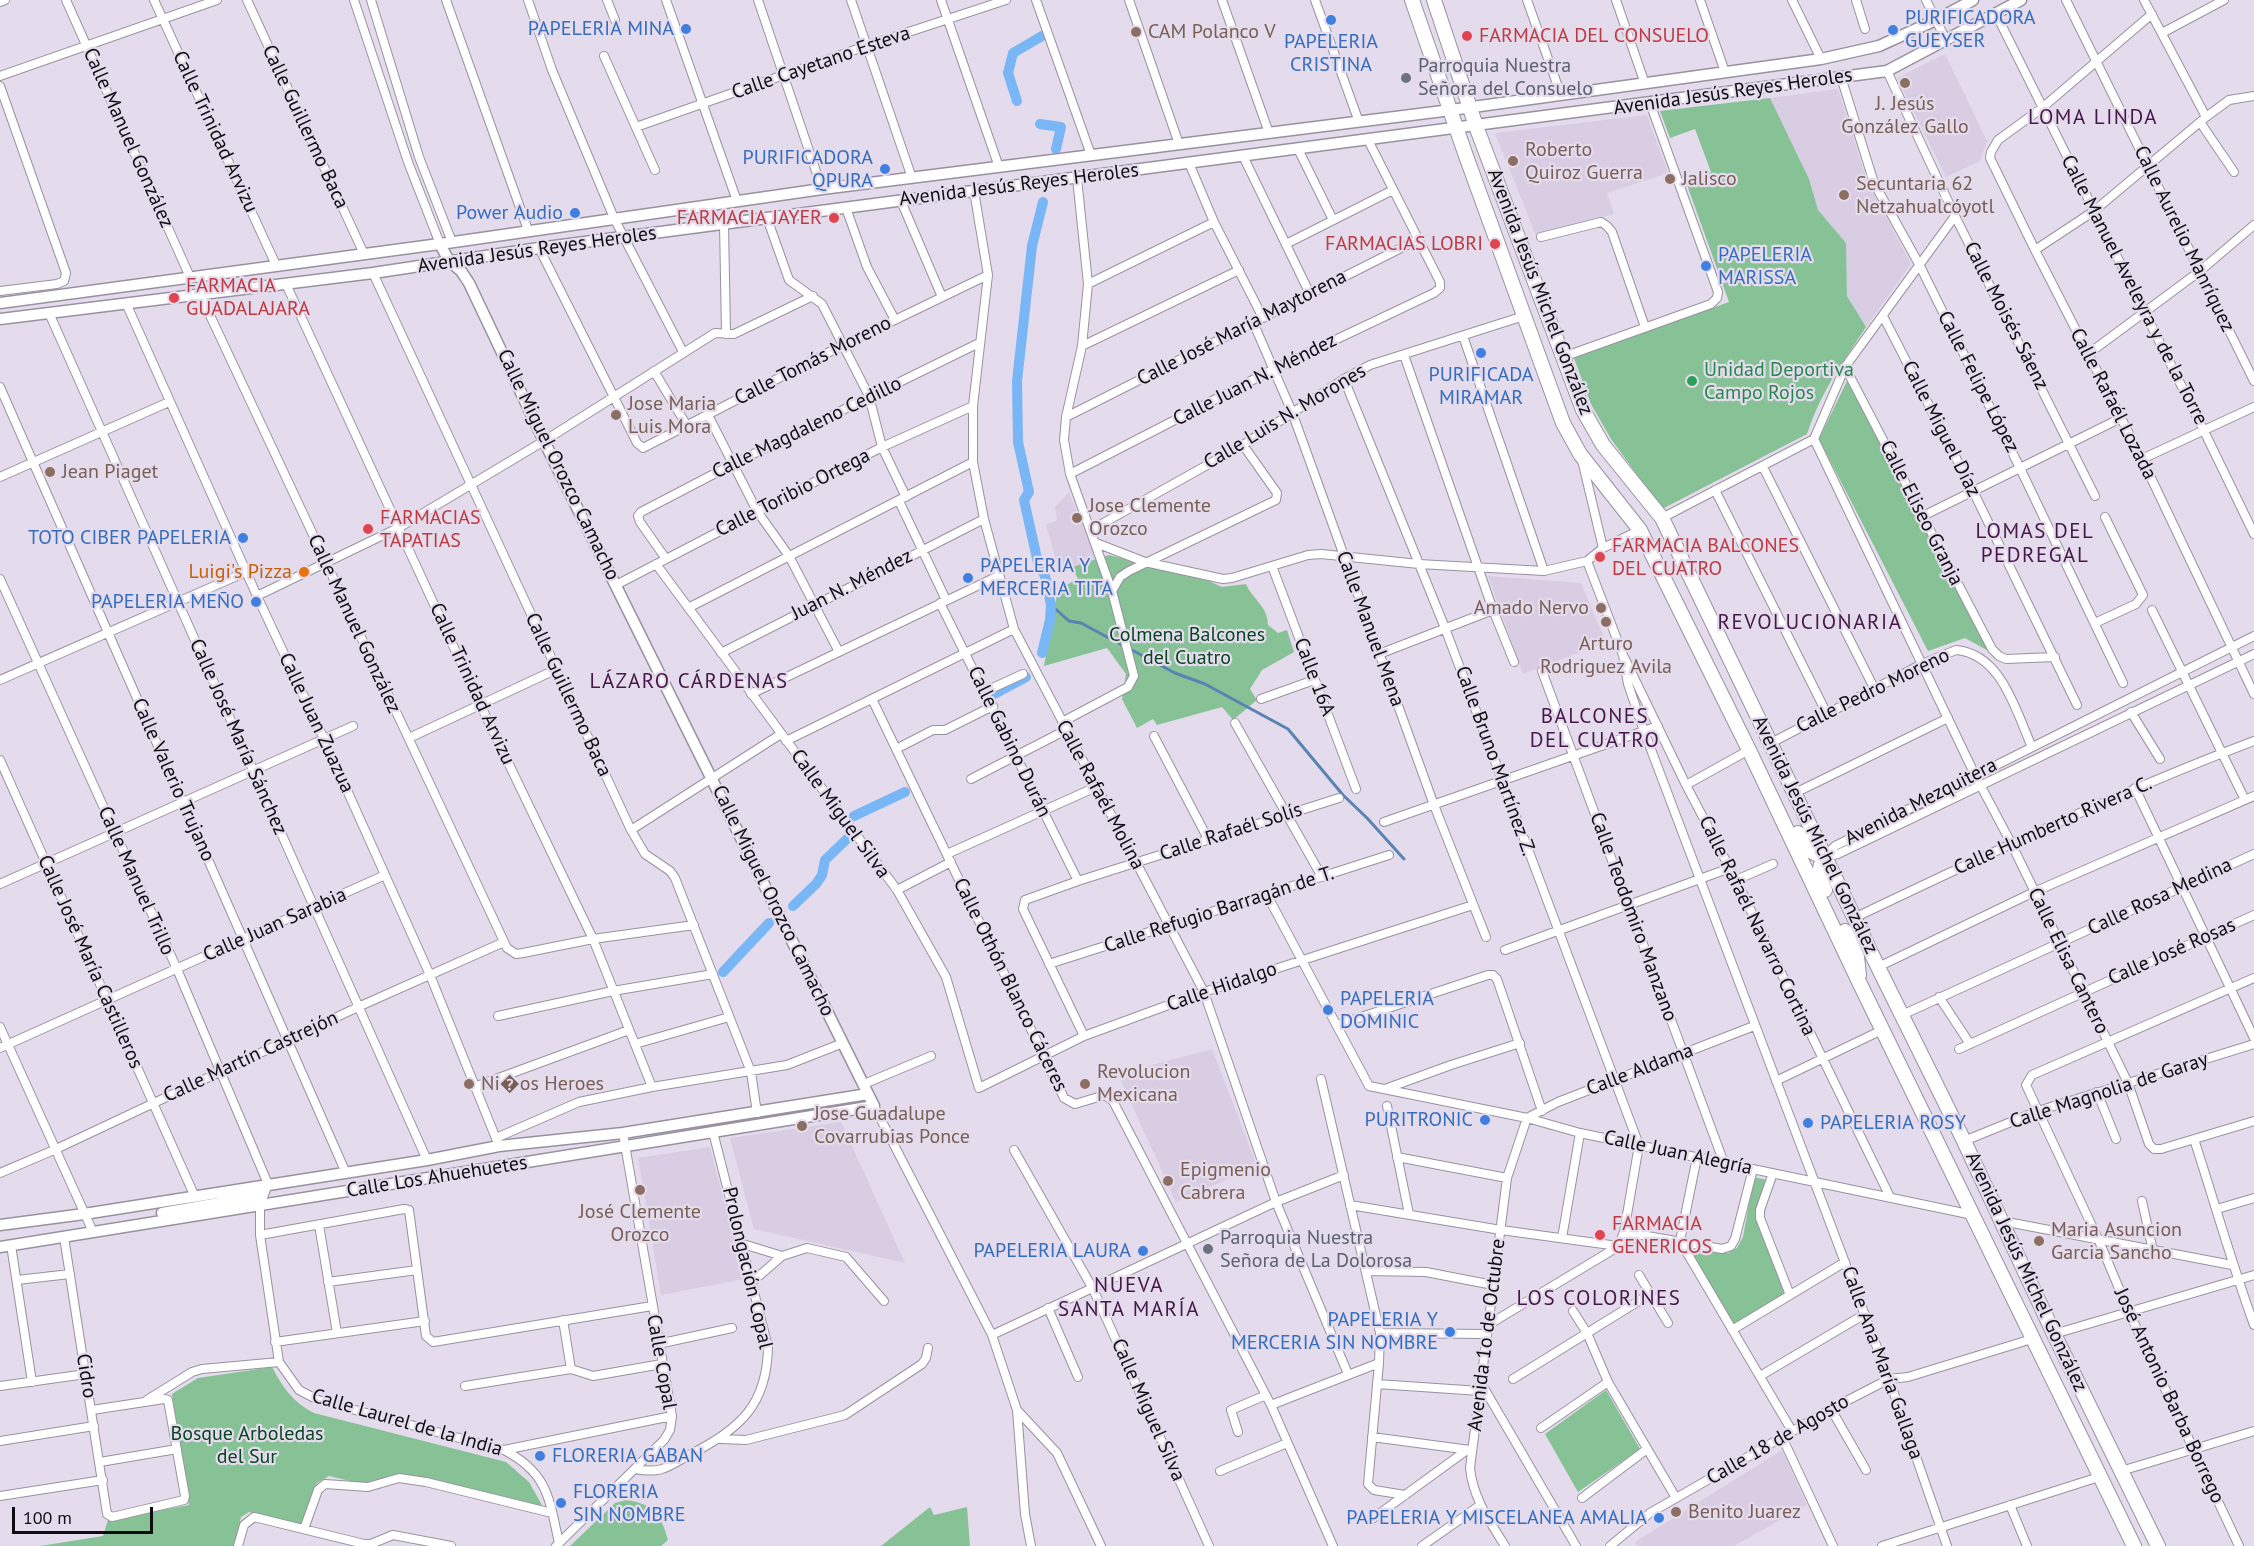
<!DOCTYPE html>
<html>
<head>
<meta charset="utf-8">
<style>
  body { margin:0 }
  #map { position:relative; width:2254px; height:1546px; overflow:hidden; background:#e4dcec; font-family:"PT Sans",sans-serif }
  canvas { display:block }
  .scale { position:absolute; left:12px; top:1507px; width:141px; height:27px; box-sizing:border-box; border:3px solid #0f0c12; border-top:0; padding-left:8px; font-size:18px; line-height:21px; white-space:nowrap; color:#0f0c12; -webkit-text-stroke:4px #e4dcec; paint-order:stroke }
</style>
</head>
<body>
<div id="map">
<canvas width="2254" height="1546"></canvas>
<div class="scale">100 m</div>
</div>
<script>
const c = document.querySelector('canvas').getContext('2d');
c.lineJoin = 'round';
function fill(path, color) {
  c.fillStyle = color;
  c.fill(path, 'evenodd');
}
function stroke(path, color, width, dash) {
  c.strokeStyle = color;
  c.lineWidth = width;
  c.lineCap = dash ? 'butt' : 'round';
  c.setLineDash(dash || []);
  c.stroke(path);
}
function label(font, color, halo, rows, align = 'center') {
  c.font = font + ' "PT Sans",sans-serif';
  c.lineWidth = 4.5;
  c.setLineDash([]);
  c.textBaseline = 'middle';
  c.strokeStyle = halo;
  c.fillStyle = color;
  for (const [text, x, y, turn = 0] of rows) {
    c.save();
    c.translate(x, y);
    c.rotate((+turn || 0) * Math.PI / 180);
    c.textAlign = isNaN(turn) ? turn : align;
    if (halo) c.strokeText(text, 0, 0);
    c.fillText(text, 0, 0);
    c.restore();
  }
}
fill(new Path2D(`
  M1945,54L1987,141L1980,161L1946,177L1897,78Z
  M1838,89L1867,181L1911,264L1866,327L1847,296L1846,243L1818,210L1809,179L1770,98Z
  M1647,115L1668,173L1607,193L1614,214L1536,236L1495,133Z
  M1069,492L1097,559L1059,571L1046,525L1057,520L1055,507Z
  M1488,576L1581,583L1606,642L1523,674Z
  M1212,1049L1257,1166L1176,1202L1118,1074Z
  M841,1122L905,1263L754,1229L730,1138Z
  M710,1147L744,1279L661,1295L638,1158Z
  M1782,1450L1807,1505L1734,1546H1637L1635,1542Z`), '#d8cde3');
fill(new Path2D(`
  M1770,98L1809,179L1818,210L1846,243L1847,296L1866,327C1841,365 1822,390 1807,434L1662,509L1611,439L1591,404L1574,358L1729,302L1686,182L1711,172L1695,129L1670,138L1660,111Z
  M1848,379L1918,517L1992,653L1965,638L1928,651L1819,439Z
  M1109,555L1209,581L1222,587L1246,584C1252,599 1268,606 1268,625L1278,633L1287,630L1294,652L1262,670L1250,689L1257,700L1233,720L1222,707L1157,725L1153,719L1137,728L1122,699L1126,674L1107,648L1044,666L1058,589L1078,579L1072,567Z
  M1754,1177L1767,1180L1756,1218L1786,1295L1734,1326L1687,1245L1728,1253L1737,1248L1743,1237Z
  M272,1367C283,1388 293,1402 314,1413L506,1462L529,1482L543,1507L424,1478L367,1485L329,1476L317,1483L301,1526L249,1512L241,1517L235,1546H40L103,1536L108,1520L189,1505L172,1394L198,1378Z
  M1606,1390L1640,1449L1578,1492L1545,1434Z
  M626,1500C654,1504 661,1515 668,1540L661,1546H570L615,1503Z
  M930,1507L934,1515L967,1507L970,1546H881Z`), '#86c295');
stroke(new Path2D(`
  M1051,605L1069,621L1081,623L1124,646
  M1130,649L1175,673L1205,684L1288,729L1343,795L1367,818L1404,859`), '#5983b2', 3);
stroke(new Path2D(`
  M1017,101L1008,73L1013,53L1042,36
  M1040,124L1061,127L1056,149
  M1042,653L1050,620L1051,605L1045,576L1038,563L1024,500L1029,492L1018,442L1017,381L1032,246L1043,202
  M994,694L1026,677
  M854,816L905,792
  M793,906L816,884L822,875L825,860L849,837
  M723,972L769,923`), '#79b6f6', 10);
const minor = new Path2D(`
  M66,0L190,277
  M154,0L276,265
  M247,0L364,254
  M354,0L408,162L440,244
  M371,0L419,157L452,242
  M446,0L528,230
  M528,0L552,70L614,218L683,352
  M607,0L615,20
  M666,0L737,201
  M758,0L822,189
  M851,0L912,178
  M941,0L999,167
  M1036,0L1091,155
  M1129,0L1179,144
  M1222,0L1269,133
  M1315,0L1359,122
  M1527,0L1561,95
  M1616,0L1645,84
  M1700,0L1725,72
  M1792,0L1821,59
  M1856,0L1865,29
  M1926,0L1946,40
  M2066,0L2254,381
  M2144,0L2206,117
  M0,2L5,0
  M1996,14L2204,431L2254,534
  M2152,14L2042,108L1998,140L1991,152L1990,158L2035,250L2142,459L2254,694
  M2162,33L2224,0
  M604,56L655,170
  M1887,71L1955,216L2095,496
  M0,76L217,0
  M1841,77L1874,183L1920,266L2020,468L2123,683
  M0,86L66,273L64,281L57,284L0,291
  M2200,122L2234,172
  M636,127L866,46L1006,0
  M1298,149L1333,220
  M1243,156L1310,294
  M1189,163L1214,222L1263,318
  M974,191L988,275L973,406V462L984,519L1014,629L1204,992L1276,1202L1348,1374
  M901,201L942,297
  M846,208L867,267L895,320
  M767,218L789,280L822,304L869,396L882,447L906,497
  M724,224L726,334
  M1541,237L1601,222L1607,226L1612,232L1645,327
  M1286,244L1393,190
  M539,248L637,443L643,448L843,345L988,275
  M2035,250L2094,211L2206,117L2229,100L2254,96
  M373,273L631,830L645,854L670,871L675,878L751,1072L757,1113
  M286,284L480,704L593,939L652,1087
  M1088,284L1214,222
  M200,294L507,948L516,954L523,953L593,939L694,925
  M126,303L257,596L324,739L430,975L499,1146
  M49,313L427,1160
  M1883,316L1973,491L2077,705
  M1253,322L1292,412L1434,805L1486,937
  M1463,336L1544,571
  M1082,346L1239,270
  M2088,354L2200,271L2254,225
  M1404,355L1493,610L1514,662
  M1563,357L1711,304L1717,298L1718,292L1650,103
  M1845,367L1992,649L1999,656L2006,659L2055,657
  M654,371L687,426
  M1344,379L1445,628L1639,1145L1624,1232L1619,1245
  M0,387L346,1173
  M708,415L757,511L789,556L839,652
  M1066,417L1417,240
  M1814,439L1975,775L2011,843L2128,1083L2149,1144L2154,1149H2161L2254,1121
  M2142,459L2254,407
  M1582,460L1603,548
  M1763,467L1875,690
  M1070,474L1274,369L1434,293L1440,288V282L1368,140
  M0,477L169,402
  M1715,490L1827,714
  M899,501L946,600
  M1923,516L2121,418
  M1662,518L1814,439L1845,367L1955,216
  M1091,530L1243,445L1344,379L1370,365L1524,316
  M1096,543L1145,562L1223,579L1232,578L1308,555L1321,554L1419,564L1544,571L1587,561L1603,548L1640,530
  M666,559L640,522L638,516L641,512L733,464L979,343
  M1587,561L1623,655L1686,785L1736,880L1890,1197
  M656,564L897,890L946,977L979,1088L1084,1036L1204,992L1473,905
  M1272,566L1356,789
  M0,579L177,969L268,1184L260,1206V1235L279,1362L299,1390L318,1400L504,1450C548,1473 549,1498 559,1543
  M616,585L882,447L973,406
  M1112,591L1120,577L1129,571L1276,500L1277,493L1243,445
  M257,596L400,527L544,441L715,333L734,334L813,296
  M940,603L1078,881
  M688,608L973,462
  M2152,610L2245,800
  M2095,623L2136,604L2143,595L2105,517
  M721,653L984,519
  M1379,654L1493,610
  M1623,655L1628,684L1644,731L1889,1379L1947,1546
  M1542,671L1724,1163
  M0,680L246,572
  M986,691L1023,674
  M751,694L998,576
  M872,699L1064,1098L1075,1104L1105,1095L1113,1101L1271,1405L1333,1546
  M1261,699L1314,680
  M2131,712L2160,759
  M1062,722L1128,687L1134,676L1112,591L1070,474L1064,440L1066,417L1082,346L1088,284L1077,178
  M1235,723L1322,877
  M1154,736L1208,839
  M409,738L557,669
  M786,741L1014,629
  M1771,743L1922,664L1956,650C2002,654 2016,712 2032,747
  M896,749L933,730H945L993,706
  M0,760L195,1197
  M971,779L1066,730
  M1686,785L1749,750
  M2135,788L2254,1038
  M1795,793L1948,718
  M1384,822L1658,726
  M631,830L781,734
  M947,854L1096,787
  M1824,857L1835,846L2254,636
  M1824,857L1838,854L2254,654
  M1736,880L1773,864
  M0,884L353,726
  M897,890L951,862
  M1267,895L1369,1086L1527,1118L1580,1133L1973,1215
  M1854,918C1986,855 2117,793 2254,741
  M1505,950L1730,868
  M1049,964L1389,855
  M1878,967L2034,892L2254,796
  M1939,997L1970,1044
  M1902,1015L2254,854
  M498,1016L613,991L713,974
  M1337,1025L1488,975H1493L1497,979L1542,1111
  M0,1027L93,1232
  M1084,1036L1023,909L1025,900L1078,881L1339,798
  M635,1044L729,1017
  M0,1048L385,875
  M1959,1049L2254,915
  M1321,1079L1380,1333L1379,1363L1368,1484L1374,1490L1405,1495
  M1776,1081L1882,1030
  M864,1084L931,1056
  M474,1087L629,1030
  M1385,1089L1451,1065L1520,1043
  M2097,1092L2116,1139
  M874,1106L992,1335L1017,1410L1025,1514L1031,1546
  M1387,1106L1409,1214
  M496,1138L579,1102L652,1087L787,1065L843,1043
  M2194,1139C2214,1201 2232,1264 2254,1325
  M1964,1141L2038,1111L2254,1044
  M1014,1150L1093,1289L1209,1546
  M1397,1157L1507,1178
  M1697,1157L1680,1241L1792,1431
  M0,1173L54,1150L358,1007L504,942
  M1773,1173L1760,1210V1218L1790,1295
  M2142,1201L2153,1251
  M1350,1205L1501,1230L1618,1246
  M2217,1209L2254,1198
  M2002,1221L2232,1265
  M319,1225L337,1333
  M1624,1232L1722,1249L1731,1246L1735,1239L1753,1169
  M260,1235L404,1209L409,1210L426,1336L433,1342L652,1306
  M64,1237L107,1514L112,1517L184,1500L185,1496L168,1400L164,1399L92,1410
  M1562,1238L1580,1133
  M743,1244L782,1256
  M11,1245L32,1382
  M1366,1271L1426,1272L1493,1285
  M1639,1275L1668,1323
  M17,1280L70,1274
  M328,1282L417,1270
  M752,1282L782,1256L807,1248L846,1257L884,1301
  M1048,1308L1078,1377
  M1573,1311L1587,1333L1608,1382L1676,1498
  M563,1320L571,1369
  M1488,1325L1639,1234
  M1732,1330L1845,1262
  M1380,1333L1487,1334
  M2054,1334L2254,1275
  M992,1335L1276,1202L1344,1175
  M275,1342L425,1321
  M658,1344L732,1328
  M1760,1376L1865,1314
  M1513,1379L1650,1294
  M1481,1383L1576,1546
  M1377,1384L1480,1391
  M0,1386L86,1374
  M465,1386L571,1369L593,1376L662,1364
  M147,1400L192,1372L202,1369L279,1362
  M1271,1405L1379,1363
  M1831,1409L1866,1470
  M1017,1410L1057,1453L1101,1546
  M1541,1428L1608,1382
  M1238,1432L1231,1410L1266,1395
  M1372,1437L1470,1450
  M1782,1437L1833,1546
  M721,1439L746,1440L845,1415L922,1364L926,1358L928,1348
  M0,1441L94,1426
  M504,1450L672,1416
  M100,1462L177,1449
  M635,1469C663,1474 667,1467 691,1454C740,1429 767,1405 768,1347L713,1132
  M1220,1471L1287,1443
  M2121,1471L2254,1431
  M0,1496L103,1480
  M1582,1498L1647,1449
  M2010,1505L2027,1546
  M1372,1519L1467,1450
  M304,1529L318,1490L325,1484L368,1487L399,1478L426,1482L552,1513
  M238,1546L244,1525L254,1517L364,1544H371L393,1535L451,1546
  M556,1546L664,1440L670,1430L672,1416L623,1133
  M1422,1546L1479,1506
  M1505,1546C1489,1520 1473,1498 1470,1468L1507,1178L1527,1118L1558,1102L1754,1026
  M1610,1546L1650,1513L1831,1409L1889,1379L1908,1377L2032,1339
  M1882,1546L2099,1477
  M2239,1546L2129,1312L2099,1241L2026,1085L2032,1075L2254,978`);
const tertiary = new Path2D(`
  M0,303L447,243L822,189L1451,110L1821,59L1879,46L1936,20L1973,0
  M0,319L373,273L539,248L1887,71L2021,0
  M162,1213L254,1197L268,1184
  M0,1225L84,1214L427,1160L499,1146L623,1133L868,1094
  M0,1247L874,1106L544,441L469,283L461,271L449,261L440,244`);
const primary = new Path2D(`
  M1412,0L1466,156L1563,423L1580,454L1640,530L1749,750L1861,986L2134,1546
  M1434,0L1476,126L1583,410L1603,445L1662,518L1878,967L1964,1141L2054,1334L2158,1546
  M1798,833C1804,846 1809,853 1824,857C1818,870 1818,876 1825,890
  M1845,931L1857,957L1859,975`);
stroke(minor, '#9991a0', 10);
stroke(tertiary, '#9991a0', 13);
stroke(primary, '#9991a0', 16);
stroke(minor, '#fff', 8);
stroke(tertiary, '#fff', 10);
stroke(primary, '#fff', 14);
for (const [x, y, r, color] of [
  [1331,20,6,"#3f7fe0"],
  [686,29,6,"#3f7fe0"],
  [1893,30,6,"#3f7fe0"],
  [1136,32,6,"#8d6e63"],
  [1467,36,6,"#e0444e"],
  [1406,78,6,"#6b7280"],
  [1905,83,6,"#8d6e63"],
  [1513,161,6,"#8d6e63"],
  [885,169,6,"#3f7fe0"],
  [1670,179,6,"#8d6e63"],
  [1844,195,6,"#8d6e63"],
  [575,213,6,"#3f7fe0"],
  [834,218,6,"#e0444e"],
  [1495,244,6,"#e0444e"],
  [1706,266,6,"#3f7fe0"],
  [174,298,6,"#e0444e"],
  [1481,353,6,"#3f7fe0"],
  [1692,381,6,"#2e9e5b"],
  [616,415,6,"#8d6e63"],
  [50,472,6,"#8d6e63"],
  [1077,518,6,"#8d6e63"],
  [368,529,6,"#e0444e"],
  [243,538,6,"#3f7fe0"],
  [1600,557,6,"#e0444e"],
  [304,572,6,"#e8710a"],
  [968,578,6,"#3f7fe0"],
  [256,602,6,"#3f7fe0"],
  [1601,608,6,"#8d6e63"],
  [1606,622,6,"#8d6e63"],
  [1328,1010,6,"#3f7fe0"],
  [469,1084,6,"#8d6e63"],
  [1085,1084,6,"#8d6e63"],
  [1485,1120,6,"#3f7fe0"],
  [1808,1123,6,"#3f7fe0"],
  [802,1126,6,"#8d6e63"],
  [1168,1181,6,"#8d6e63"],
  [640,1190,6,"#8d6e63"],
  [1600,1235,6,"#e0444e"],
  [2039,1241,6,"#8d6e63"],
  [1208,1249,6,"#6b7280"],
  [1143,1251,6,"#3f7fe0"],
  [1450,1332,6,"#3f7fe0"],
  [540,1456,6,"#3f7fe0"],
  [561,1503,6,"#3f7fe0"],
  [1676,1512,6,"#8d6e63"],
  [1659,1518,6,"#3f7fe0"]
]) {
  const dot = new Path2D();
  dot.arc(x, y, r, 0, 2 * Math.PI);
  c.fillStyle = color;
  c.fill(dot);
  stroke(dot, '#e4dcec', 2);
}
label('20px', '#366cbe', '#e4dcec', [
  ["PURIFICADORA",1905,18,"left"],
  ["GUEYSER",1905,41,"left"],
  ["PAPELERIA MINA",674,29],
  ["PAPELERIA",1331,42,"center"],
  ["CRISTINA",1331,65,"center"],
  ["PURIFICADORA",873,158],
  ["QPURA",873,181],
  ["Power Audio",563,213],
  ["PAPELERIA",1718,255,"left"],
  ["MARISSA",1718,278,"left"],
  ["PURIFICADA",1481,375,"center"],
  ["MIRAMAR",1481,398,"center"],
  ["TOTO CIBER PAPELERIA",231,538],
  ["PAPELERIA Y",980,566,"left"],
  ["MERCERIA TITA",980,589,"left"],
  ["PAPELERIA MEÑO",244,602],
  ["PAPELERIA",1340,999,"left"],
  ["DOMINIC",1340,1022,"left"],
  ["PURITRONIC",1473,1120],
  ["PAPELERIA ROSY",1820,1123,"left"],
  ["PAPELERIA LAURA",1131,1251],
  ["PAPELERIA Y",1438,1320],
  ["MERCERIA SIN NOMBRE",1438,1343],
  ["FLORERIA GABAN",552,1456,"left"],
  ["FLORERIA",573,1492,"left"],
  ["SIN NOMBRE",573,1515,"left"],
  ["PAPELERIA Y MISCELANEA AMALIA",1647,1518]
], 'right');
label('20px', '#785e54', '#e4dcec', [
  ["CAM Polanco V",1148,32],
  ["J. Jesús",1905,104,"center"],
  ["González Gallo",1905,127,"center"],
  ["Roberto",1525,150],
  ["Quiroz Guerra",1525,173],
  ["Jalisco",1682,179],
  ["Secuntaria 62",1856,184],
  ["Netzahualcóyotl",1856,207],
  ["Jose Maria",628,404],
  ["Luis Mora",628,427],
  ["Jean Piaget",62,472],
  ["Jose Clemente",1089,506],
  ["Orozco",1089,529],
  ["Amado Nervo",1589,608,"right"],
  ["Arturo",1606,644,"center"],
  ["Rodriguez Avila",1606,667,"center"],
  ["Revolucion",1097,1072],
  ["Mexicana",1097,1095],
  ["Ni�os Heroes",481,1084],
  ["Jose Guadalupe",814,1114],
  ["Covarrubias Ponce",814,1137],
  ["Epigmenio",1180,1170],
  ["Cabrera",1180,1193],
  ["José Clemente",640,1212,"center"],
  ["Orozco",640,1235,"center"],
  ["Maria Asuncion",2051,1230],
  ["Garcia Sancho",2051,1253],
  ["Benito Juarez",1688,1512]
], 'left');
label('20px', '#be3a42', '#e4dcec', [
  ["FARMACIA DEL CONSUELO",1479,36],
  ["FARMACIA JAYER",822,218,"right"],
  ["FARMACIAS LOBRI",1483,244,"right"],
  ["FARMACIA",186,286],
  ["GUADALAJARA",186,309],
  ["FARMACIAS",380,518],
  ["TAPATIAS",380,541],
  ["FARMACIA BALCONES",1612,546],
  ["DEL CUATRO",1612,569],
  ["FARMACIA",1612,1224],
  ["GENERICOS",1612,1247]
], 'left');
label('20px', '#0f0c12', '#e4dcec', [
  ["Calle Cayetano Esteva",821,63,-19],
  ["Avenida Jesús Reyes Heroles",1733,92,-8],
  ["Calle Guillermo Baca",305,127,65],
  ["Calle Trinidad Arvizu",215,132,65],
  ["Calle Manuel González",128,138,66],
  ["Avenida Jesús Reyes Heroles",1019,185,-7],
  ["Calle Aurelio Manríquez",2184,239,64],
  ["Avenida Jesús Reyes Heroles",537,250,-8],
  ["Calle Manuel Aveleyra y de la Torre",2134,290,63],
  ["Avenida Jesús Michel González",1540,292,69],
  ["Calle Moisés Sáenz",2006,316,63],
  ["Calle José María Maytorena",1242,328,-27],
  ["Calle Tomás Moreno",813,361,-27],
  ["Calle Juan N. Méndez",1255,380,-27],
  ["Calle Felipe López",1978,382,63],
  ["Calle Rafaél Lozada",2113,404,63],
  ["Calle Luis N. Morones",1285,417,-31],
  ["Calle Magdaleno Cedillo",807,428,-26],
  ["Calle Miguel Díaz",1941,429,63],
  ["Calle Miguel Orozco Camacho",558,465,64],
  ["Calle Toribio Ortega",793,493,-27],
  ["Calle Eliseo Granja",1921,513,63],
  ["Juan N. Méndez",852,585,-27],
  ["Calle Manuel González",354,624,65],
  ["Calle Manuel Mena",1370,629,70],
  ["Calle 16A",1314,677,69],
  ["Calle Trinidad Arvizu",472,684,65],
  ["Calle Pedro Moreno",1873,691,-26],
  ["Calle Guillermo Baca",568,695,65],
  ["Calle Juan Zuazua",316,723,65],
  ["Calle José María Sánchez",238,737,66],
  ["Calle Gabino Durán",1009,742,64],
  ["Calle Bruno Martínez Z.",1495,761,70],
  ["Calle Valerio Trujano",173,780,66],
  ["Calle Rafaél Molina",1100,795,62],
  ["Avenida Mezquitera",1921,802,-27],
  ["Calle Miguel Silva",840,814,54],
  ["Calle Humberto Rivera C.",2053,826,-24],
  ["Calle Rafaél Solís",1231,832,-18],
  ["Avenida Jesús Michel González",1815,835,64],
  ["Calle Manuel Trillo",136,881,66],
  ["Calle Rosa Medina",2160,897,-25],
  ["Calle Miguel Orozco Camacho",773,901,64],
  ["Calle Refugio Barragán de T.",1219,910,-18],
  ["Calle Teodomiro Manzano",1633,917,70],
  ["Calle Juan Sarabia",275,925,-24],
  ["Calle Rafaél Navarro Cortina",1757,926,64],
  ["Calle José Rosas",2172,952,-24],
  ["Calle Elisa Cantero",2068,961,64],
  ["Calle José María Castilleros",90,962,66],
  ["Calle Othón Blanco Cáceres",1010,985,64],
  ["Calle Hidalgo",1222,987,-19],
  ["Calle Martín Castrejón",251,1057,-25],
  ["Calle Aldama",1640,1070,-21],
  ["Calle Magnolia de Garay",2109,1091,-18],
  ["Calle Juan Alegría",1678,1153,12],
  ["Calle Los Ahuehuetes",437,1177,-9],
  ["Prolongación Copal",747,1268,77],
  ["Avenida Jesús Michel González",2026,1272,65],
  ["Avenida 1o de Octubre",1487,1335,-83],
  ["Calle Copal",661,1362,80],
  ["Calle Ana María Gallaga",1882,1363,70],
  ["Cidro",86,1376,81],
  ["José Antonio Barba Borrego",2169,1396,65],
  ["Calle Miguel Silva",1148,1410,66],
  ["Calle Laurel de la India",407,1423,16],
  ["Calle 18 de Agosto",1778,1440,-30]
]);
label('20px', '#5b616d', '#e4dcec', [
  ["Parroquia Nuestra",1418,66],
  ["Señora del Consuelo",1418,89],
  ["Parroquia Nuestra",1220,1238],
  ["Señora de La Dolorosa",1220,1261]
], 'left');
label('20px', '#27864d', '#e4dcec', [
  ["Unidad Deportiva",1704,370],
  ["Campo Rojos",1704,393]
], 'left');
label('20px', '#c56008', '#e4dcec', [
  ["Luigi's Pizza",292,572]
], 'right');
label('20px', '#074420', '#e4dcec', [
  ["Colmena Balcones",1187,635],
  ["del Cuatro",1187,658],
  ["Bosque Arboledas",247,1434],
  ["del Sur",247,1457]
]);
c.letterSpacing = '1.5px';
label('21px', '#461748', '#e4dcec', [
  ["LOMA LINDA",2093,118],
  ["LOMAS DEL",2035,532],
  ["PEDREGAL",2035,556],
  ["REVOLUCIONARIA",1810,623],
  ["LÁZARO CÁRDENAS",689,682],
  ["BALCONES",1595,717],
  ["DEL CUATRO",1595,741],
  ["NUEVA",1129,1286],
  ["SANTA MARÍA",1129,1310],
  ["LOS COLORINES",1599,1299]
]);
c.letterSpacing = '0px';
</script>
</body>
</html>
